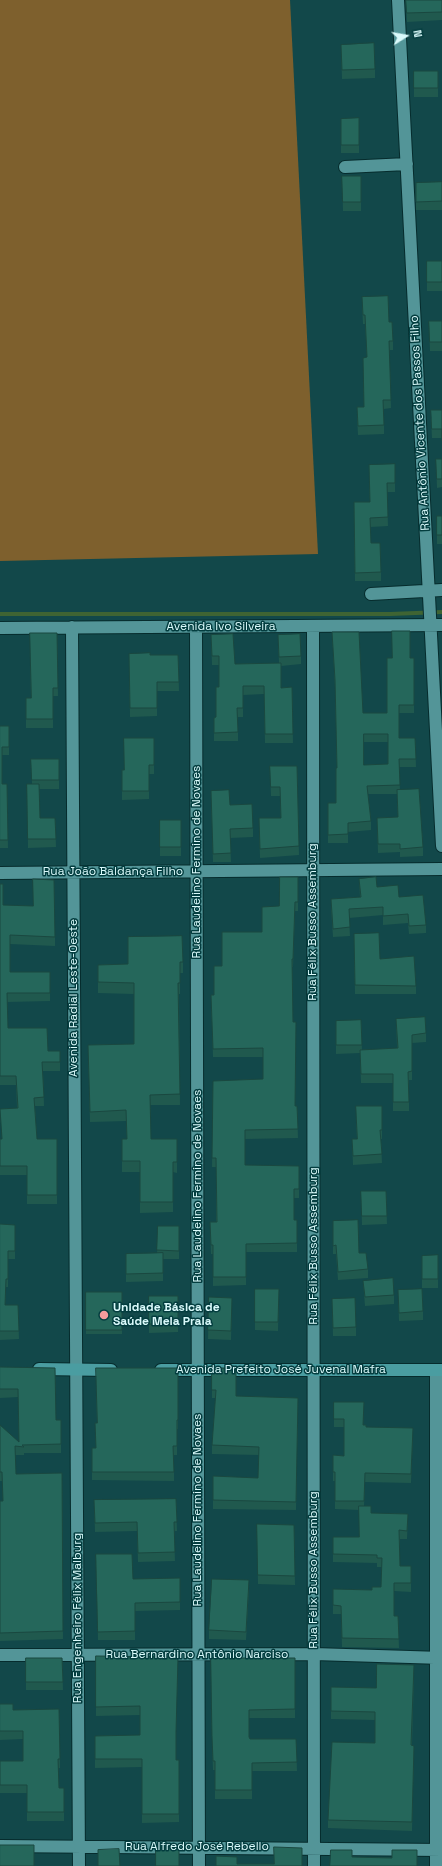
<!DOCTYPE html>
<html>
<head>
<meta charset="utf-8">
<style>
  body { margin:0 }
  #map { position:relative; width:442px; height:1866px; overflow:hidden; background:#12484a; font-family:"Space Grotesk",sans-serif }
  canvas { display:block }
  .north { position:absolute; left:386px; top:16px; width:40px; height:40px; -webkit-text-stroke:3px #033d3f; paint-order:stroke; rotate:79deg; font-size:11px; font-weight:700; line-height:16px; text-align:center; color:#dafafb }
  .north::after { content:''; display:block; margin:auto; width:14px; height:18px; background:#dafafb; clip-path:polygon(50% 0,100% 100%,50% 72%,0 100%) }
</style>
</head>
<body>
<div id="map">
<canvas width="442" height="1866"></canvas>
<div class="north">N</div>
</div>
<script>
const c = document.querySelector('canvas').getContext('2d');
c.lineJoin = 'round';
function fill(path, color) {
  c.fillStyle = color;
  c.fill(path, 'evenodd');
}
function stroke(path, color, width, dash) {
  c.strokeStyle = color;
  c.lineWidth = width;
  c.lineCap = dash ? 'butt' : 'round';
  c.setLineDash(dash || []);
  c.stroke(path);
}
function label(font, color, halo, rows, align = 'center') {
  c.font = font + ' "Space Grotesk",sans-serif';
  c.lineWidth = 3;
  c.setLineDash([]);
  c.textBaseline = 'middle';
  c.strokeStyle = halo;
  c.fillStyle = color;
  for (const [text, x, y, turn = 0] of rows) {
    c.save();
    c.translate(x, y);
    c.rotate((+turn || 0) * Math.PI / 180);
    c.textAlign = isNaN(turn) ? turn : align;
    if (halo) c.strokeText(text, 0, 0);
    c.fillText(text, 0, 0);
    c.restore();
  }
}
fill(new Path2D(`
  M0,0H290L318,554L0,561Z`), '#7e602d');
stroke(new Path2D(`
  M0,614H390L442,612`), '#3f6433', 4);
const street = new Path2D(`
  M398,0L442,846
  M345,167L407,164
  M371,594L442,590
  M313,626L314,1866
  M72,627L79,1866
  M196,627L199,1866
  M0,628L442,625
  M0,873L442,869
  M0,1655L314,1654L442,1658
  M0,1846L442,1850
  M436,1866V1370`);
const secondary = new Path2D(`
  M39,1369L111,1370
  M161,1370H442`);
stroke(street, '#062c2d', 14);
stroke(secondary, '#062c2d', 14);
stroke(street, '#539598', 12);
stroke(secondary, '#4a9da1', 12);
fill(new Path2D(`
  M406,0H442V20L407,22Z
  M341,45L375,69V78L342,79Z
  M414,71H438V97H414Z
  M359,118V153H341V119Z
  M342,176H361V211H343Z
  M442,182V210H416V183Z
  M427,261H442V291H427Z
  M362,305L389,322L393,341V350H389L391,408L384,409V434L358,435L357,416L364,407L367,357L365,324H363Z
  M429,321H442V351H430Z
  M442,410V438H432L431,419Z
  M436,459H442V487L437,488Z
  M369,474L395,483V492H387L388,526L370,527L371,543L381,572V581H355L354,502H370Z
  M437,516H442V544H437Z
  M332,632L363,713H387L410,658H414V713H399V738H415L416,767H399L400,790L423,847V856L400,857V852L378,853L377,818L398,817L397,794H368L371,821V830L348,832V843H328V803H336L337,768L335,688ZM364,742H388V764L364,765Z
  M57,633L58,696H53V728H26V698H31Z
  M211,635L235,664L279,663L278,635L301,656V664L281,666V688L292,687L293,743H265L264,694L243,695V717H238V741H214V718L216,717L219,687V665H212Z
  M129,654L150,655H178L179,691H157V716L130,717Z
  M0,726H9V755H2V784H7L8,848H0Z
  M154,738V774H149V799L122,800V770H124Z
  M31,759H59V789H39L40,818H55L56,847L28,848L27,784H32Z
  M270,766H297L299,855L260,858L259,818H281L280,796H271Z
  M211,791L230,805L253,828V837L230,838L231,862H213Z
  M160,820H181V856H160Z
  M298,877V911H295L293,967H292L295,1106H297L298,1138L245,1139V1165L299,1166V1198H294V1220H297V1252H246V1285L213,1286V1254H211L210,1222H216V1167H212L213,1081L263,1079V1057H213L211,995H214L222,966L262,932L279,906Z
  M359,879L399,897L426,925V933L409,934L408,923L383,925V915L349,918L350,936L333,937L331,908V899L360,897Z
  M0,884L3,905L55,937V946L10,944V972H50V1001L7,1002L8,1028L48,1051H60V1071H43L44,1106H35L37,1139H57V1204H27V1175H0V1139H2L0,1109L17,1108L16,1085H0Z
  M354,934L380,959L416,986V994H355Z
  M183,962V973H180V994H179L180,1105H150L151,1139H177V1173L173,1172V1212L140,1213V1172H122V1139H127L126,1121L90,1122L88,1045L134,1044V994L98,993V965Z
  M396,1019L426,1033V1042L412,1043V1080H409V1111H393V1083H361L360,1053L336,1054V1021L361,1020L362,1050L397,1048Z
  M382,1106V1139H381L382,1163L353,1165L352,1139H357Z
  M361,1191H386L387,1224L362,1225Z
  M333,1221L359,1253L368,1269V1278L338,1280L336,1254H333Z
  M0,1224L15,1225V1259H8V1287H6L5,1305H18L19,1339L0,1340Z
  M158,1226H179V1259H163V1281L126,1282V1254H157Z
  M438,1255V1288H422V1256Z
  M363,1281L394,1295V1304L365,1306Z
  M255,1289H279L278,1331L255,1330Z
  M398,1290L423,1311V1320L399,1321Z
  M86,1292H122V1334H86Z
  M149,1296H178V1332L149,1333Z
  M209,1297L232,1298L231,1340L208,1339Z
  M332,1299L356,1327V1336H333Z
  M0,1367L56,1420H61V1453H24V1455H15L16,1474L62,1473L63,1639L0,1641V1501H3L2,1481H0V1425L19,1442L18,1397L0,1398Z
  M178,1368V1429H177V1455H174V1481L92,1480V1448H96L97,1423Z
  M212,1368L236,1396L298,1398L296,1510L213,1509V1476L258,1478L259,1455L212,1454V1445L216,1398H212Z
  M334,1402L366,1427L413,1437L411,1483L365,1482L364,1506L371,1513L408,1514L407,1539H400V1566H411V1592L394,1591V1616H398L399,1648L342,1647L341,1614H333V1589L372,1590L381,1587L382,1567H377V1563L333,1562V1537H359V1510L335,1509V1481H333V1455L344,1456V1427H334Z
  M176,1499L177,1531H174L175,1561L138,1562L137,1531L95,1532L94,1500Z
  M257,1524L294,1525L295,1585L258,1584Z
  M96,1563L133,1579L180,1602V1610L135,1611V1640H98Z
  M249,1589L246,1640L209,1639V1630Z
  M96,1656L176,1739V1760H179V1822L142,1823V1767L95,1768V1736L140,1735V1715L96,1716Z
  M26,1658H62L63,1690H26Z
  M211,1658H295V1718H249V1737L250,1739H296L297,1771H252V1799H215V1770H213L212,1745Z
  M414,1674L412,1745L414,1746L412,1831L328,1828V1820L375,1743V1720L331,1719V1687L376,1688Z
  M0,1704L13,1710L59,1709L60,1768H58L59,1788H64V1821H27V1793H0V1761H23V1739L0,1740Z`), '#20594e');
fill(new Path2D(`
  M413,1428V1437L411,1483V1474Z`), '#1a4840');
const building = new Path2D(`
  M406,0H442V12L407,13Z
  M374,43L375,69L342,70L341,45Z
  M414,71H438V88H414Z
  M359,118V145H341V119Z
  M342,176H361V202H343Z
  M442,182V201L416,202V183Z
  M427,261H442V282H427Z
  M388,296L389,322H392L393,341H389L391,400H383L384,425L358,426L357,407H364L363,358L367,357L365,315H363L362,297Z
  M429,321H442V342H430Z
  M431,410H442V441V429H432Z
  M436,459H442V479H437Z
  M395,464V483H387L388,517L370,518L371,543H380L381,572L355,573L354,502H370L369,465Z
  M437,516H442V535H437Z
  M392,631H410V658H414V705H399V738H415L416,759H399L400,785L367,786L371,821L348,823V834L328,835V803H336V768H337L335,680L332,632H359L363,713H387V658H392ZM364,734H388V764L364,765Z
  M30,633H57L58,688H53V719H26V698H31Z
  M233,634L235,664L281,663V688L292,687L293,734H265L264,686H243V708H237L238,732L214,733V718L216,717V687H219V656H212L211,635Z
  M300,634L301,656L279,657L278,635Z
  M150,653V655H178L179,682H157V708H130L129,654Z
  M0,726H9V747H2V784H7L8,840H0Z
  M124,738H154V765H149V791H122V770H124Z
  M31,759H59V780H32Z
  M270,766H297L299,846L260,849L259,818H281L280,787H271Z
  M27,784H39L40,818H55L56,839H28Z
  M419,789L423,847L400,849V844H378L377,818L398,817L397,790Z
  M229,790L230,805L252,804L253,828L230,829L231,853L213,854L211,791Z
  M160,820H181V847H160Z
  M280,877H298V902H295L293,959H292L293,1022H296L295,1106H297L298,1129L245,1130V1165L299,1166V1189H294V1220H297V1243L246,1244V1277H213V1245H211L210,1222H217L216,1158H212L213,1081L263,1079V1048L213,1049L211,995H214V966H222V932H262V907L279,906Z
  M376,877L377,887L398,885L399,897L423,895L426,925L409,926L408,914L383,916V907L349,909L350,927L333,929L331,899L361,897L359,879Z
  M33,879L54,880L55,937L10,935V972H50V993H7L8,1028H47L48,1051H60V1062H42L44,1097L34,1098L37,1139H57V1195H27V1166H0V1139H2L0,1109L18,1108L16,1076H0V884H3V905L33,906Z
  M379,933L380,959L414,956L416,986L355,985L354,934Z
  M182,936L183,962H180V983H178L180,1094L150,1095L151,1139H177V1162H173V1202H140V1161H122V1139H127L126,1110L90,1112L88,1045L134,1044V983L98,982V965L128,964V937Z
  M425,1017L426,1033L412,1035V1071L408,1072L409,1102H393V1074H361L360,1050L398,1048L396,1019Z
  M361,1020L362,1045H336V1021Z
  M356,1106H382V1130H380L382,1154L353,1156L352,1139H357Z
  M361,1191H386L387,1216H362Z
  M358,1220L359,1253H366L368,1269L338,1272L336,1245L333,1246V1221Z
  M0,1224L15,1225V1251H8V1279H6L5,1305H18L19,1331H0Z
  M158,1226H179V1251L157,1250Z
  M163,1253V1273L126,1274V1254Z
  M438,1255V1279H422V1256Z
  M393,1278L394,1295L365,1297L363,1281Z
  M255,1289H279L278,1322H255Z
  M422,1289L423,1311L399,1313L398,1290Z
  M86,1292H122V1330H86Z
  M149,1296H178V1324H149Z
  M209,1297L232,1298L231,1331L208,1330Z
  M355,1298L356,1327L333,1328L332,1299Z
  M0,1367L55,1368L56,1420H61V1444L22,1445L24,1447L15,1446L16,1474L62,1473L63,1631L0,1633V1501H3L2,1472H0V1425L19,1442L18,1389H0Z
  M96,1368H178V1420H177V1446H173L174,1472H92V1448H96L95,1423H97Z
  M212,1368H236V1396L298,1398L296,1502L213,1500V1476L258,1478L259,1447L212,1445L216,1390H212Z
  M334,1402H364L363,1425H366V1427L413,1428L411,1474L365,1473L364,1501H335V1472H333V1455L344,1456V1419H334Z
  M176,1499L177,1522H174L175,1552L138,1553L137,1522L95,1523L94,1500Z
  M359,1506H371V1513L408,1514L407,1531L399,1530L400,1566H411V1583H394V1616H398L399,1639L342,1638L341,1606L333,1605V1589L372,1590V1587H381L382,1558H377V1555L333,1554V1537H359Z
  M257,1524L294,1525L295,1576L258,1575Z
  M96,1554H132L133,1579L180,1578V1602L135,1603V1631L98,1632Z
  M212,1579L249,1580L246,1632L209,1630Z
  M96,1656L178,1657L176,1732V1760H179V1814H142V1759H95V1736L140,1735V1706L96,1707Z
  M26,1658H62L63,1682H26Z
  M211,1658H295V1709L249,1710V1737L250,1739H296L297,1762L252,1763V1790H215V1761H213L212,1736Z
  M377,1664L414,1665L411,1745L414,1746L412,1822L328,1820L332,1742L375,1743V1712L331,1711V1687L376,1688Z
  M0,1704H13V1710L59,1709L60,1759H58L59,1788H64V1812H27V1785H0V1761H23V1731H0Z
  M0,1845H34V1866H0Z
  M156,1847H179V1866H156Z
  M274,1847L302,1848V1866H216V1856L237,1857V1864H274Z
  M119,1849L120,1866H98V1850Z
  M331,1850H352V1857L392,1858V1850H417V1866H330Z`);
fill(building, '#25675b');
stroke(building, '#1a4840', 1);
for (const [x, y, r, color] of [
  [104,1315,5,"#f59b9c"]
]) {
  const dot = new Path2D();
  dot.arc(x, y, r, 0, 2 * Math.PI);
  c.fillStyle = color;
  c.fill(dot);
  stroke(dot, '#033d3f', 1.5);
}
label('12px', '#dafafb', '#033d3f', [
  ["Rua Antônio Vicente dos Passos Filho",420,423,-93],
  ["Avenida Ivo Silveira",221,627],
  ["Rua Laudelino Fermino de Novaes",197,862,-90],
  ["Rua João Baldança Filho",113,872],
  ["Rua Félix Busso Assemburg",313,922,-90],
  ["Avenida Radial Leste-Oeste",74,998,-90],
  ["Rua Laudelino Fermino de Novaes",198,1186,-90],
  ["Rua Félix Busso Assemburg",314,1246,-90],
  ["Avenida Prefeito José Juvenal Mafra",281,1370],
  ["Rua Laudelino Fermino de Novaes",198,1510,-90],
  ["Rua Félix Busso Assemburg",314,1570,-90],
  ["Rua Engenheiro Félix Malburg",78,1618,-90],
  ["Rua Bernardino Antônio Narciso",197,1655],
  ["Rua Alfredo José Rebello",197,1847]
]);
label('bold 12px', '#dafafb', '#033d3f', [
  ["Unidade Básica de",113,1308],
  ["Saúde Meia Praia",113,1322]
], 'left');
</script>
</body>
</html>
